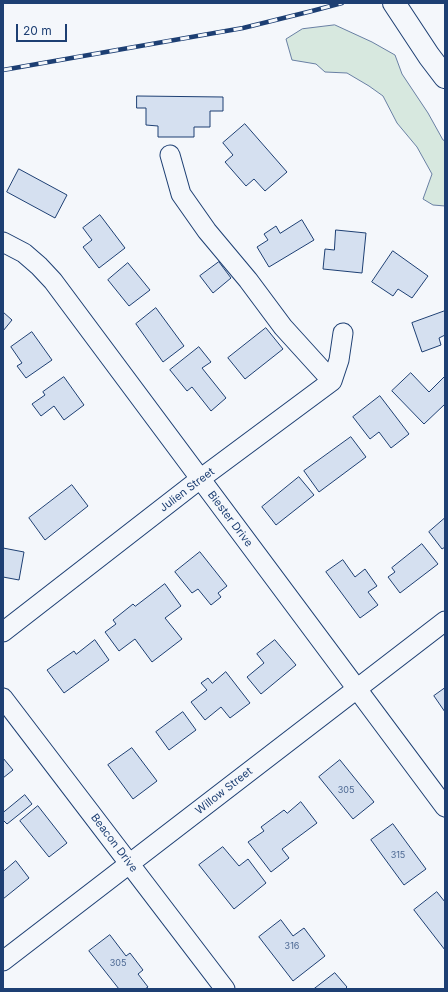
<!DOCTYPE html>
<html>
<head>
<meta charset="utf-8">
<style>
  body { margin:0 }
  #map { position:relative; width:448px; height:992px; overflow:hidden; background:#f4f7fb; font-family:Inter,sans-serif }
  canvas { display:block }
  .frame { position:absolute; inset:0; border:4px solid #1d3f73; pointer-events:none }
  .scale { position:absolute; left:16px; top:24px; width:51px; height:18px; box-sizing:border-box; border:2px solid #1d3f73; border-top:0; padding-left:5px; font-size:12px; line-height:14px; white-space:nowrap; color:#1d3f73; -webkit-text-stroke:3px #f4f7fb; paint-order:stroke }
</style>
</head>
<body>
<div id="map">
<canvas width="448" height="992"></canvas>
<div class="frame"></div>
<div class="scale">20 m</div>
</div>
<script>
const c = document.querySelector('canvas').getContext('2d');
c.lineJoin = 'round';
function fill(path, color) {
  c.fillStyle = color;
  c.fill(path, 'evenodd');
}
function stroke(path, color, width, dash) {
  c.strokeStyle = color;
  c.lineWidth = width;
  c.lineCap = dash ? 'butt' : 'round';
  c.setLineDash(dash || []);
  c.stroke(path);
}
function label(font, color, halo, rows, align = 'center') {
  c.font = font + ' Inter,sans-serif';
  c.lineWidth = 3;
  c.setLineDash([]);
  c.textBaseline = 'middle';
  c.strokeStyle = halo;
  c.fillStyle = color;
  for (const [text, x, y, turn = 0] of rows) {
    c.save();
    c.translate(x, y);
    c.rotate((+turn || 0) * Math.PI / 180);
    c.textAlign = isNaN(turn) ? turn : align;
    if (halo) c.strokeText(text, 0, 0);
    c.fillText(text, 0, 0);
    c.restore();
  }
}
const green = new Path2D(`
  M335,25L372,42L395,55L402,74L428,113L443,140L445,141V206L433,205L423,199L432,174L417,147L397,123L383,96L369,86L347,73L325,72L316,64L292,60L286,39L302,29Z`);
fill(green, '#d7e8df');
stroke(green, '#687fa3', 1);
const building = new Path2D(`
  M137,96L223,97V111H210V127H194V137H158V126L146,125V108H137Z
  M245,124L287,172L265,191L254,179L246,186L225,162L233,155L223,143Z
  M19,169L67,195L55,218L7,192Z
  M100,215L125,248L99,268L83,247L92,240L83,228Z
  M302,220L314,240L269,267L257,247L268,240L264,234L276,226L280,233Z
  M336,230L366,233L362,273L323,269L325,249L334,250Z
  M393,251L428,276L412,298L398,289L393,296L372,282Z
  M219,262L231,278L213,293L200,276Z
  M128,263L150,290L129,306L108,280Z
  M156,308L184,346L163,362L136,324Z
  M445,311V335L439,338L441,345L422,352L412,323Z
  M3,312L12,320L3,331Z
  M266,328L283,349L245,379L228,358Z
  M32,332L52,360L26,378L17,366L22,363L11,347Z
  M199,347L211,362L202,368L226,398L211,411L192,387L187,391L170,370Z
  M411,373L429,392L445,376V404L424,424L392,391Z
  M64,377L84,405L64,420L54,406L41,416L32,404L45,395L43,392Z
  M380,396L409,434L391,448L379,432L370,439L353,417Z
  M351,437L366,457L319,492L304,471Z
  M299,477L314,495L276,525L262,507Z
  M72,485L88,506L45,540L29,518Z
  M445,518V547L442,549L429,532Z
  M422,544L438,564L400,593L388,577L395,572L392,568Z
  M3,548L24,552L19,580L3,577Z
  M200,552L227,586L218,593L221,597L211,605L198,589L192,593L175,572Z
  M343,560L355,577L365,569L377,586L368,592L378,605L360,618L326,572Z
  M165,584L181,606L165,618L182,639L152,662L135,639L119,651L105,632L116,624L113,620L133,604L135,606Z
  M95,640L109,660L64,693L47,670L74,651L76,654Z
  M275,640L296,665L261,694L247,677L264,663L257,654Z
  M226,672L250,703L230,718L221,707L205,720L191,702L207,690L201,683L208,678L212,683Z
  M445,688V712L434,696Z
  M183,712L196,730L169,750L156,732Z
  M132,748L157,781L133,799L108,765Z
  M3,758L13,770L3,778Z
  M340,760L374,802L353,819L319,777Z
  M25,795L32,804L7,824L3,820V813Z
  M301,802L317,823L282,849L289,858L271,872L248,842L264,831L261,827L284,810L287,813Z
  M38,806L67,843L49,857L20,821Z
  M393,824L426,869L404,885L371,840Z
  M223,847L239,866L248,859L266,883L234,909L199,865Z
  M16,861L29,878L3,899V872Z
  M437,892L445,902V950L414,910Z
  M281,920L293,936L304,928L325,956L293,981L259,937Z
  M110,935L126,956L130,953L143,970L138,974L148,987L145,989H119L89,951Z
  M335,973L347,987L345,989H314Z`);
fill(building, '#d5e0f0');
stroke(building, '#1d3f73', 1);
const minor = new Path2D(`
  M170,155L181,194L207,231L248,280L283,327L332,381
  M3,242L24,253L39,266L53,281L445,807
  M3,632L200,479L332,381L339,360L343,333
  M3,698L225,989
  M3,961L445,621`);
const major = new Path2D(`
  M394,3L429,56L445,77`);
stroke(minor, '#1d3f73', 21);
stroke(major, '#1d3f73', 24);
stroke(minor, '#f4f7fb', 19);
stroke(major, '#f4f7fb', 22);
const rail = new Path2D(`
  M3,70L243,28L312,11L342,3`);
stroke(rail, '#1d3f73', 4.5);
stroke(rail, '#f4f7fb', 3, [9]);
label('9px', '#4b6792', null, [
  ["305",346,790],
  ["315",398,855],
  ["316",292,946],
  ["305",118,963]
]);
label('11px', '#1d3f73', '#f4f7fb', [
  ["Julien Street",187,490,-37],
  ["Biester Drive",230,519,53],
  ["Willow Street",224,791,-38],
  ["Beacon Drive",114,843,53]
]);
</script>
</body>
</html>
